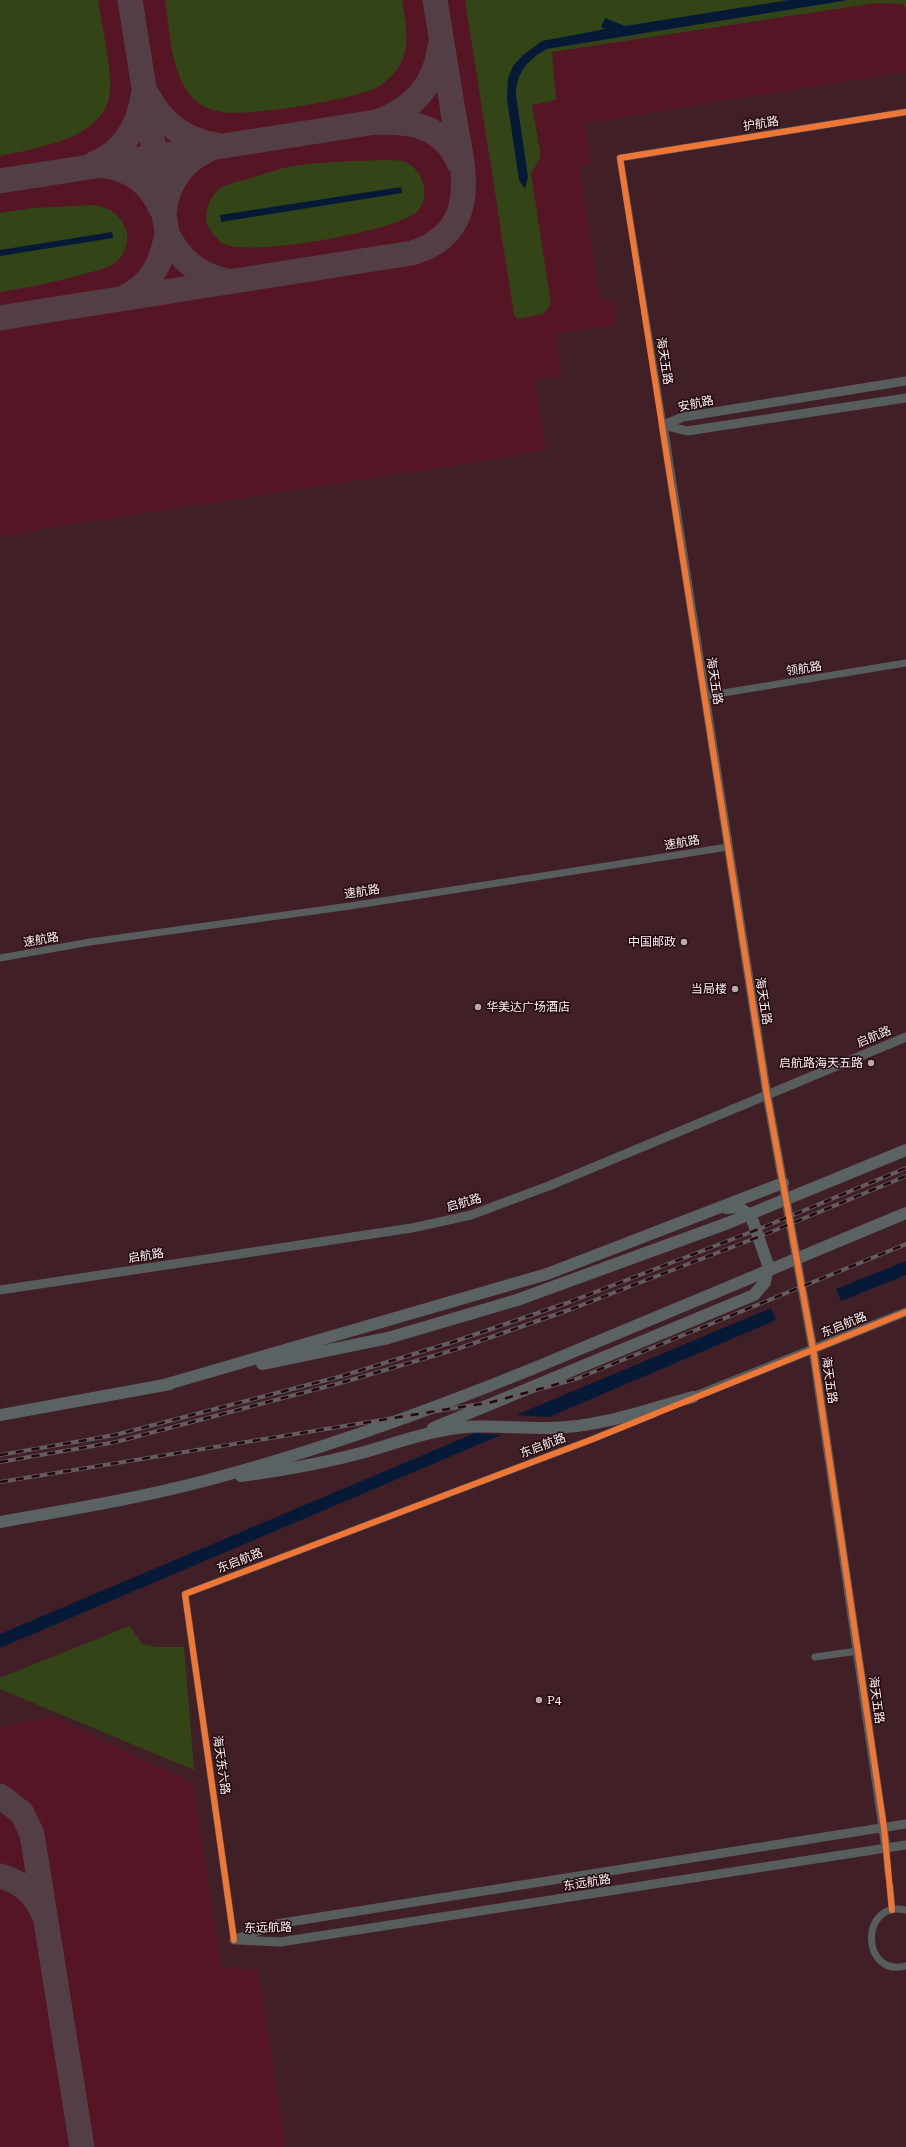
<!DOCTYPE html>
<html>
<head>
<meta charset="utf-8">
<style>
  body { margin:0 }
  canvas { display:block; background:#401f27 }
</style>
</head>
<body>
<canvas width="906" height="2147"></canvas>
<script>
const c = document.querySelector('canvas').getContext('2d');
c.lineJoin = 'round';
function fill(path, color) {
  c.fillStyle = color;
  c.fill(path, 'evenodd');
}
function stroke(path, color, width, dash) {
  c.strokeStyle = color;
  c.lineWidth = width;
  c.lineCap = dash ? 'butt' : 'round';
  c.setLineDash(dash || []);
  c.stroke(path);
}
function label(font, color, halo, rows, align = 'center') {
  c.font = font + ' "Roboto Serif","Noto Sans SC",serif';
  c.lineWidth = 3;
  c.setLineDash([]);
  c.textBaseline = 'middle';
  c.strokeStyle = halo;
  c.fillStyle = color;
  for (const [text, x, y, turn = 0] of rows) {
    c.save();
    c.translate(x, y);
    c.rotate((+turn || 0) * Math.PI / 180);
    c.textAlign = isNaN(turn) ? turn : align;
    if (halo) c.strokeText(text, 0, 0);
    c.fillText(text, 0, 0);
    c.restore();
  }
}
fill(new Path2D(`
  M0,0H906V72L585,123L591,165L581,164L582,171L580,172L600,299L613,301L617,325L556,334L561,377L535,380L546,451L28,531L26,534L6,537L0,535Z
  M51,1716L193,1783L222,1969L240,1966L241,1970L258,1968L286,2147H0V1727Z`), '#561524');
fill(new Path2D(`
  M0,0H98C102,29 111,61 110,91C107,139 36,148 0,156Z
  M165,0H402C405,20 411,44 401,63C396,72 387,81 378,87C356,99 247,117 222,112C211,110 198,105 191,96C170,70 170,31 165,0Z
  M465,0H906V9L903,4L876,3L552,52L556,100L532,105L540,151V158L531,174L551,304L544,314L517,319L514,314Z
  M391,160C396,161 404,160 408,163C425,174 432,201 414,214C389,232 247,258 222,243C215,238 209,229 206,221C206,218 206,215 207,212C208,205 210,199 215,193C222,184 237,182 248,179C261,175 275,170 288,167C322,161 357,161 391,160Z
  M93,205C110,208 119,213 126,229C130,239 125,255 116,262C107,269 95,271 84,274C56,282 29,287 0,292V213L32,208Z
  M130,1626L142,1644L157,1647H184L194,1770L0,1689V1678Z`), '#334517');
fill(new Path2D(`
  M789,0H848L547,49C528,59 516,73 516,95L528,177L525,189L519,180L507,99L508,78L513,66L522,56L542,41L605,29L601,27L605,18L625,26Z
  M401,187L402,193L221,222L220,215Z
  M112,232L113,238L0,256V250Z
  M906,1261V1275L841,1301L836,1289Z
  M771,1308L776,1320L549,1417L516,1415Z
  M475,1433L501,1435L0,1648V1634Z`), '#061a37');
stroke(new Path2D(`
  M130,0L167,233C179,259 199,276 228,281
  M148,96C162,123 185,140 216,145
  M379,121C413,109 435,84 440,47
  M94,164C122,153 139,126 143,96
  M106,166C131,170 151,185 161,209
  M0,181L376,122C413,122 443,125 459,163
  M165,208C168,182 184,161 208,150
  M125,297C153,284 162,261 167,233
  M0,318L412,253C432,247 451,235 459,213C470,182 458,143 453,111C447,74 441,37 435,0
  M0,1796L22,1813L32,1834L82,2147
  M0,1876C20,1881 35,1894 43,1913`), '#523e44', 25);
stroke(new Path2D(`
  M888,1872L890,1887`), '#5c3f46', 7, [7, 3.5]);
stroke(new Path2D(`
  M663,425L620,158L906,112
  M705,696L906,663
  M0,958L90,942L350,906L728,847
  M815,1657L858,1651
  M886,1848L888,1872
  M890,1887L892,1910
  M906,1910C859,1900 861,1978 906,1966
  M234,1940L185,1594L593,1439L654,1414`), '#575d5d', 7);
stroke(new Path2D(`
  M663,425L767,1095L813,1349L886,1848
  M663,425L683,417L906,381
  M663,425L687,431L906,398
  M0,1290L412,1228L471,1215L551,1185L906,1037
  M693,1397L906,1312
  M234,1940L276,1924L906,1824
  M238,1940L280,1942L906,1845`), '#575d5d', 9);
stroke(new Path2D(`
  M262,1364L388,1338L517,1300
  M164,1385L547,1274L783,1183
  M0,1415L170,1384
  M433,1428L754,1295L765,1282L768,1265L751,1216L738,1207L726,1208
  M241,1476C286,1470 331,1462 375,1449C398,1442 421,1434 445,1430C480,1423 516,1429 551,1428C600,1427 646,1410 693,1397
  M0,1522C69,1510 140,1498 208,1480C318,1451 426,1412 532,1369`), '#5a6263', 12);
const rail = new Path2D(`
  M0,1455L115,1435L342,1376L453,1342L567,1303L764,1227L906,1168
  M0,1462L116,1442L344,1382L457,1349L569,1310L766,1234L906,1176
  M0,1482L492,1402L576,1379L906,1244`);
stroke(rail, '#645d60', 4);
stroke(rail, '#240a0e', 2.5, [8]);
stroke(new Path2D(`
  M517,1300L728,1223L906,1150
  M532,1369L906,1213`), '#5a6263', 12);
stroke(new Path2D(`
  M892,1910L884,1828L813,1349L767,1095L620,158L906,112
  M234,1940L185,1594L593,1439L906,1312`), '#f07635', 6);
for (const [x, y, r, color] of [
  [684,942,4,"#b9a8ac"],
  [735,989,4,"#b9a8ac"],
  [478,1007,4,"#b9a8ac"],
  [871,1063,4,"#b9a8ac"],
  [539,1700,4,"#b9a8ac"]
]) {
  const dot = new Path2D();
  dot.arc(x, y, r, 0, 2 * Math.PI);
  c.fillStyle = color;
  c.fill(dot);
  stroke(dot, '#240a0e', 1.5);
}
label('12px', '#faf2f3', '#240a0e', [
  ["护航路",761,124,-9],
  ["海天五路",664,361,81],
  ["安航路",696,404,-12],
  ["领航路",804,669,-9],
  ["海天五路",714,681,81],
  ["速航路",682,843,-10],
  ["速航路",362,892,-9],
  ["速航路",41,940,-10],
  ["海天五路",763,1001,81],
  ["启航路",874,1037,-23],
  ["启航路",464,1203,-16],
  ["启航路",146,1256,-9],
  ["东启航路",844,1325,-22],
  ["海天五路",829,1380,82],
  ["东启航路",543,1446,-21],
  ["东启航路",240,1561,-21],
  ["海天五路",876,1700,82],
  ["海天东六路",221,1765,82],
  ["东远航路",587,1883,-9],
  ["东远航路",268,1928,-1]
]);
label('12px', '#faf2f3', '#240a0e', [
  ["中国邮政",676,942],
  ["当局楼",727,989],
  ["华美达广场酒店",486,1007,"left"],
  ["启航路海天五路",863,1063],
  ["P4",547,1700,"left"]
], 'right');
</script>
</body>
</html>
